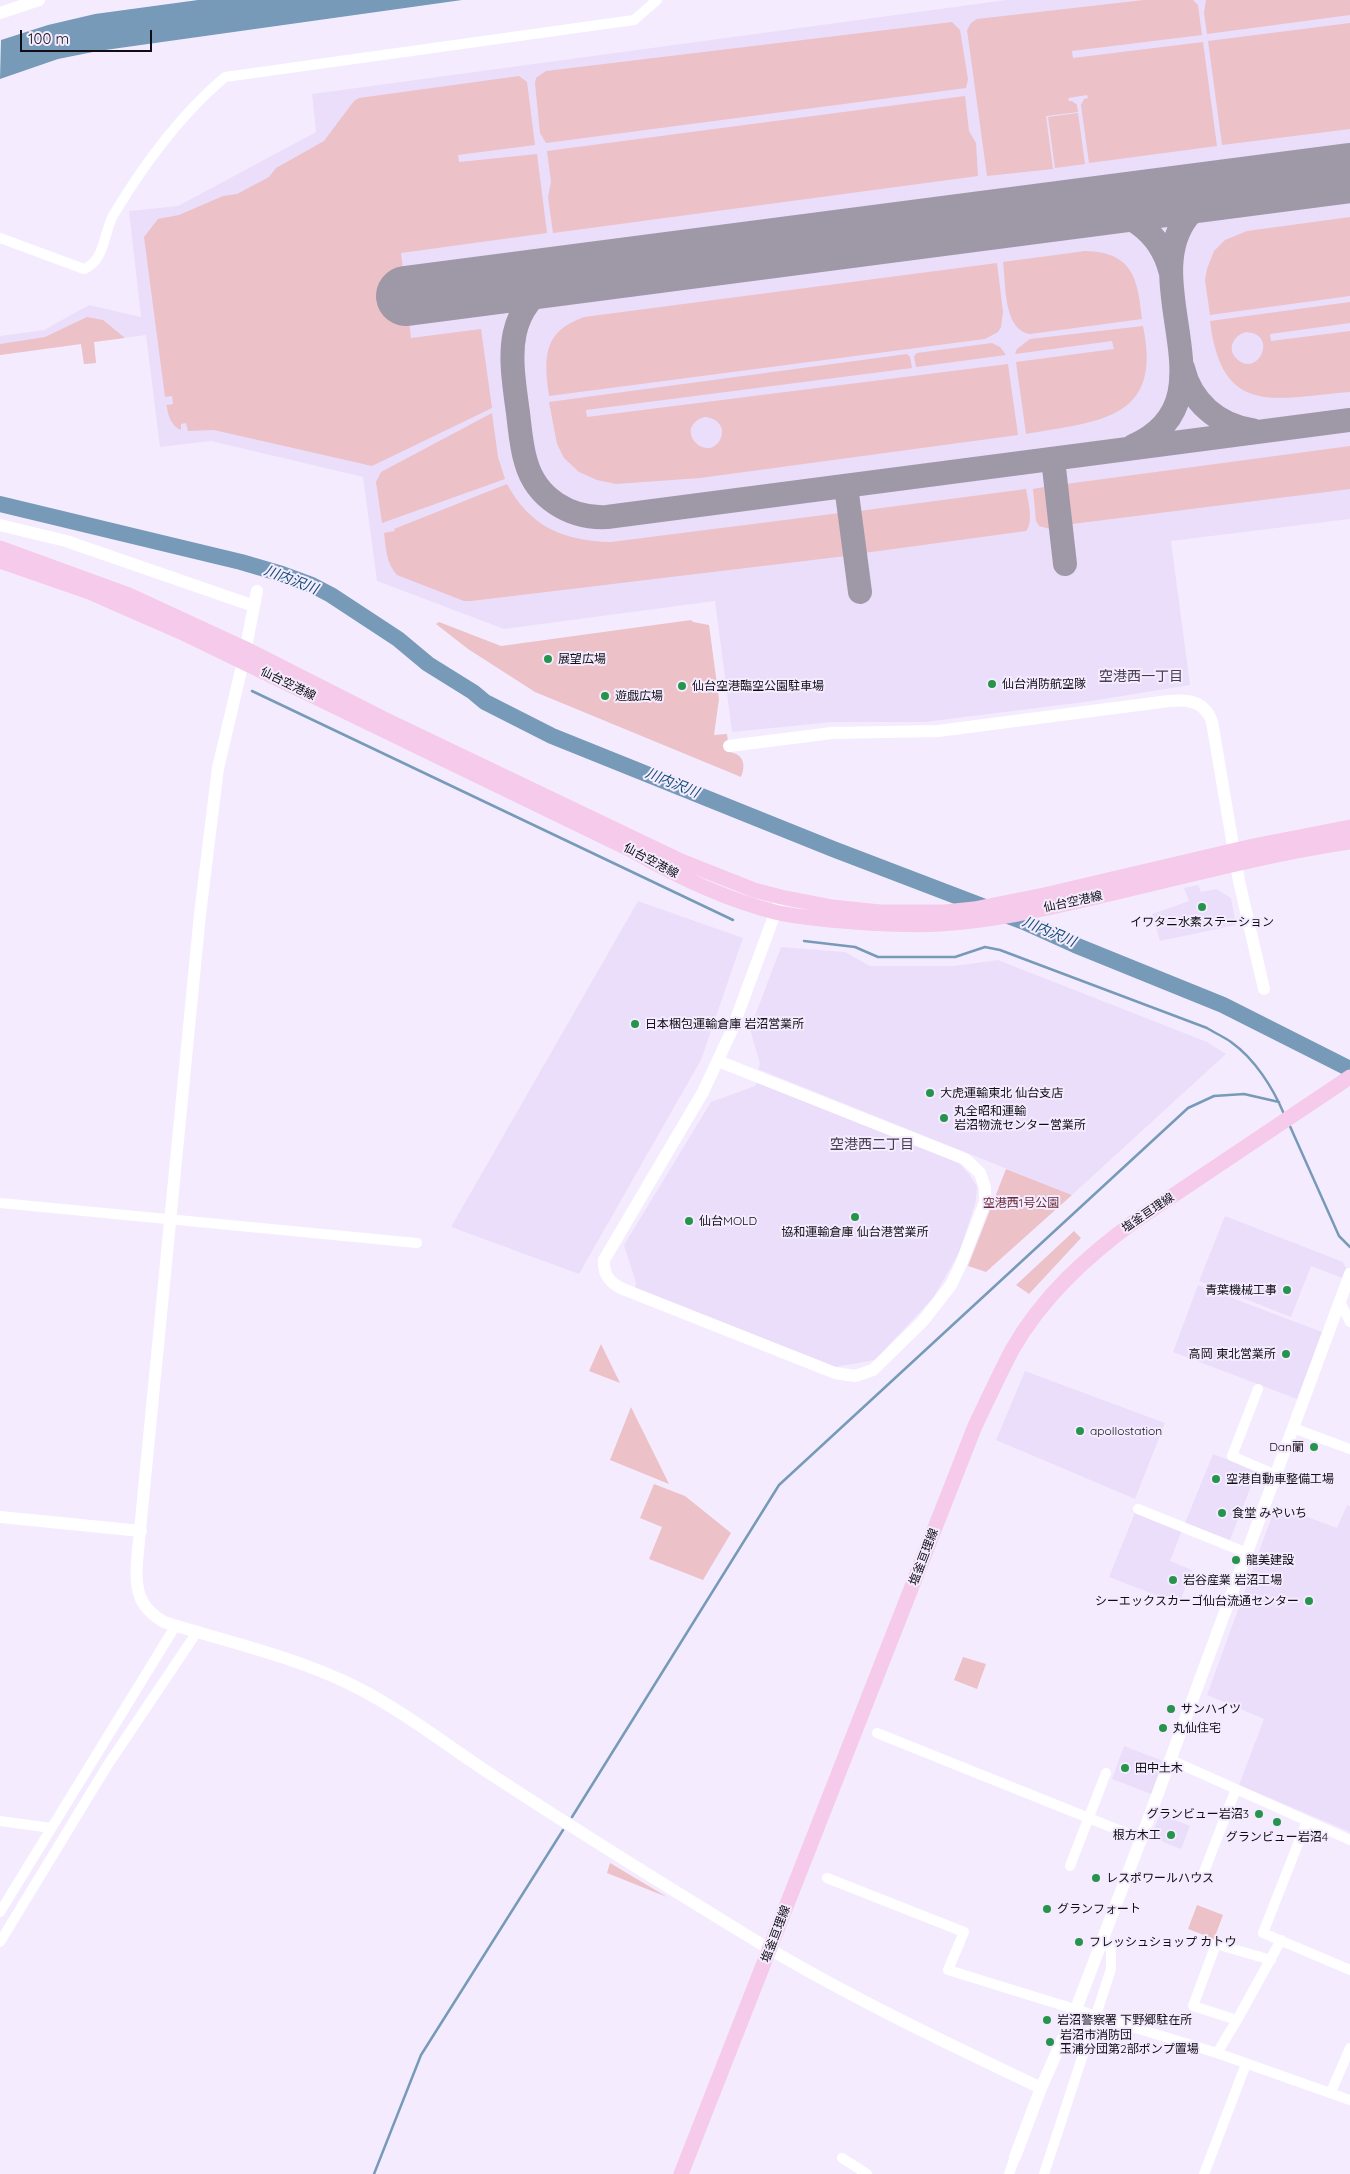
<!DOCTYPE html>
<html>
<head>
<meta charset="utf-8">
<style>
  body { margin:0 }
  #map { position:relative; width:1350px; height:2174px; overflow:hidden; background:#f4ecfe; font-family:Quicksand,sans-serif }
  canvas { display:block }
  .scale { position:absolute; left:20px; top:30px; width:132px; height:22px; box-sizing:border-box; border:2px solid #100d14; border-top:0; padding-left:6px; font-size:15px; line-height:18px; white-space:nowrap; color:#100d14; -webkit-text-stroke:4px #f4ecfe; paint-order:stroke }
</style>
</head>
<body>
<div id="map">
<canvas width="1350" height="2174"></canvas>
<div class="scale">100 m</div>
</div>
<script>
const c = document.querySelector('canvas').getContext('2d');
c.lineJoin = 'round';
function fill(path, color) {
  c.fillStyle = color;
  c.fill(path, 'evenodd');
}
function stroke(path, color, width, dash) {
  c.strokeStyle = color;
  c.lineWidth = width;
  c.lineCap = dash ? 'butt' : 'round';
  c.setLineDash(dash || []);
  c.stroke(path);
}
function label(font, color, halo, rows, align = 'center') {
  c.font = font + ' Quicksand,"Noto Sans JP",sans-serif';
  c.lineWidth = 4;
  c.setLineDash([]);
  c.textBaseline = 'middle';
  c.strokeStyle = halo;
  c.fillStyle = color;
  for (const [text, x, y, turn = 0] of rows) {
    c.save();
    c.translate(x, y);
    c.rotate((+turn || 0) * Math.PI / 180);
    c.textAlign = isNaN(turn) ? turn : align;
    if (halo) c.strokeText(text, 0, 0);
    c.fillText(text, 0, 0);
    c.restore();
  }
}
fill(new Path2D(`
  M1006,0H1350V519L1171,541L1190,685L1085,702L925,722H832L732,732L715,601L504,629L377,581L363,477L211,441L160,447L146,335L94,342L96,363L84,364L81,344L0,355V336L44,330L89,305L141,317L129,211L178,206L316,132L312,94Z
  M1198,885L1201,892L1216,889L1231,898L1236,925L1160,941L1152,914L1189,901L1184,888Z
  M638,901L743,938L701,1060L579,1274L451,1227Z
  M781,947L845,952L870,966H954L998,960L1207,1042L1226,1054L1072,1195L758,1069L760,1064L750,1029Z
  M757,1082L959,1163L968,1173L977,1186L976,1201L959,1253L933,1298L875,1360L835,1367L635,1288L636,1283L624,1245L711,1102L755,1086Z
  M1225,1216L1343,1262L1346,1268L1342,1278L1311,1266L1291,1317L1199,1281Z
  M1198,1285L1322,1332L1297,1399L1173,1352Z
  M1025,1371L1165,1423L1135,1499L996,1440Z
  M1213,1454L1257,1471L1230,1540L1185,1523Z
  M1276,1505L1337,1528L1347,1505L1350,1506V1832L1239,1785L1264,1719L1207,1695Z
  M1136,1510L1183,1528L1170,1561L1192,1570L1179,1604L1109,1577Z
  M1124,1746L1166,1762L1154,1795L1112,1779Z
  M1160,1814L1190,1826L1181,1849L1151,1837Z`), '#ebdefb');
fill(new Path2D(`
  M1144,0H1193L1198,5L1202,35L1072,51L1073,58L1203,42L1217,146L1089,163L1081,105L1084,99L1088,98L1087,95L1068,98L1069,101H1072L1077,105L1078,112L1046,116L1053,169L987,176L967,30L971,23L977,19Z
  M1206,0H1350V15L1207,34L1204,13Z
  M952,22L960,30L968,79L966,88L546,143L540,133L535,83L536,78L546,71Z
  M1350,23V129L1222,145L1208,41Z
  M519,76L527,82L535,145L458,155L459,162L537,154L547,233L401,253L411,338L481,329L492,408L372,466L214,430L188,431L186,423L181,424V430C172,426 168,417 167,407L166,405L173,404L172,396L165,397L144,237L158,219L179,215L223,196L237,194L269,177L276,168L324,141L354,101L359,98Z
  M965,96L969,131L976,143L978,176L553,233L548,197L551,182L547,151Z
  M1078,113L1085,164L1055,168L1048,117Z
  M1350,217V296L1210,315L1205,280L1207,269L1214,251L1225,240L1247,231Z
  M1085,251C1133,252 1138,279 1142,319L1030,334C1003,330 1006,283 1003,262Z
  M997,263L1003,312L1001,327L998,332L985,339L549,396C544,358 542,332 584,317Z
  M1350,302V323L1270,334L1271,341L1350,331V392C1274,398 1222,418 1210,321ZM1246,332C1280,334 1257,379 1237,359C1226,349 1234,335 1246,332Z
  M87,317L103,320L125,338L94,342L96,363L84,364L81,344L0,355V344L45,337Z
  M1143,326C1163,421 1098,421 1026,434L1016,362L1114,349L1112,341L1015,354L1017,349L1030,339Z
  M992,343L1000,347L1006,355L916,367L914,356L917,353Z
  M907,354L910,357L912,368L586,410L587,417L1008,364L1018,435L700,478L616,484L597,480L579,472L564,458L557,444L549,402ZM704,417C716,417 727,427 720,440C706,464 672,428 704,417Z
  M492,413L498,457L505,479L382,523L376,482L381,472Z
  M1350,446V489L1072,524L1066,484Z
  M507,484C530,527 564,541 611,542L840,513L846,556L471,601H464L397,575C386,563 386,548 384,533L395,531L394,529Z
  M1044,487L1050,529L1039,526L1036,521L1033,489Z
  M1026,489C1028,500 1034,522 1026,531L864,553L859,511Z
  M691,620L693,622L709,625L719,699L714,735L727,734L729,752C744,754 746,765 741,777L535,692L468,649L436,624L439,622L501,646Z
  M1006,1169L1072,1195L986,1272L968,1266Z
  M1074,1231L1081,1238L1029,1294L1016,1285Z
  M601,1344L620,1383L589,1371Z
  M631,1407L669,1484L610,1460Z
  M654,1484L685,1496L731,1533L703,1580L649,1559L662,1527L640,1518Z
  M963,1657L986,1664L977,1689L954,1680Z
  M610,1863L667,1897L607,1873Z
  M1197,1905L1223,1915L1214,1939L1188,1929Z`), '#ecc1c7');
fill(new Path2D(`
  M198,0H462L98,51L58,59L0,79L1,40L48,25L95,14Z`), '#769ab7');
stroke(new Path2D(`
  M252,691L733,920
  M804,941L855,947L878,957H955L985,947L1000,950L1207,1028C1215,1033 1224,1037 1231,1042C1255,1059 1273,1088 1284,1114
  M1289,1124L1339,1236L1350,1247
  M572,1817L779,1485L1188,1108L1214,1096L1244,1094L1279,1102
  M374,2174L421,2055L563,1830`), '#769ab7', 2.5);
stroke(new Path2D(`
  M0,504L241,562L282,574L312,585L331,595L398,639L428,664L473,692L485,702L552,736L833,849L1024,922L1075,945L1223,1005L1350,1069`), '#769ab7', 16);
stroke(new Path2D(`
  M1089,207C1128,209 1160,232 1170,270
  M560,276C502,310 510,355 518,413C520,429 521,446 526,462C536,498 570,519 607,517L1350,420
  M1183,368C1191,402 1218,425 1252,430
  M1133,446C1236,401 1134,284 1188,216C1202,200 1220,191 1240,187
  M1053,459L1065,564
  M846,486L860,592`), '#9f99a7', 24);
stroke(new Path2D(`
  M406,296L1350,173`), '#9f99a7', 60);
stroke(new Path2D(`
  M0,238L84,269C106,260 103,232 114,214C144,164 180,115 225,77L634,20L657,0
  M0,1203L417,1243
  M1340,1302L1350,1322
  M1258,1389L1232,1456L1276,1475
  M1293,1428L1350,1449
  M1138,1509L1247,1553
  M877,1733L1141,1839
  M1171,1760L1350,1840
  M0,1821L51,1828
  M1307,1821L1263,1933L1350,1970
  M1070,1866L1106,1773
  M1204,1872L1236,1789
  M827,1878L964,1932L948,1970L1217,2053L1350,2100
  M0,1912L176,1625
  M0,1942L107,1766L193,1638L195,1630
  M1237,2020L1193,2006L1216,1944L1271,1960
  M1217,2053L1237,2020L1281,1940
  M1331,2092L1350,2048
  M842,2158L867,2174
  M1009,2174L1015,2157
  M1044,2174L1111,1969V1950L1103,1939
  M1204,2174L1246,2064`), '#fff', 10);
stroke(new Path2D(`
  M0,13L39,0
  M0,525L66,541L254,606
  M257,591L243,662L218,768L200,914L137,1561C135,1589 138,1607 164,1622C228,1642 293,1656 354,1686C402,1710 445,1744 489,1773C573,1828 658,1881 743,1933C839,1992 940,2040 1041,2088
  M729,746L832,733L938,731L1169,701C1188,699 1205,701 1212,722L1239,881L1264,989
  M718,1061L965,1159L980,1173L985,1188V1202L961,1264L951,1285L923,1321L873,1370L855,1376L835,1373L623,1289C610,1283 603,1275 604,1260L703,1092L732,1030L781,897
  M0,1517L141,1531
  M1015,2157L1041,2088L1076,2009L1141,1839L1350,1274`), '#fff', 12);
stroke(new Path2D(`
  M0,548L129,595L246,649L384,719L681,861L754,890L781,897L832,907L880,912H945L974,909L1044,895L1253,846L1350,827
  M0,561L89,592L185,634L633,851C678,877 724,899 775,912C800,918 827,920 853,922C882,924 911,926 940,924C990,921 1040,910 1088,899C1175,879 1262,855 1350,842
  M681,2174L975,1426C987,1401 999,1375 1012,1350C1042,1297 1086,1257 1135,1221L1350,1077`), '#f6caea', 15);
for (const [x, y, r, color] of [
  [548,659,5,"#27944d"],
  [992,684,5,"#27944d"],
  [682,686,5,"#27944d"],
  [605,696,5,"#27944d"],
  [1202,907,5,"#27944d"],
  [635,1024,5,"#27944d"],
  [930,1093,5,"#27944d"],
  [944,1118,5,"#27944d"],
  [855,1217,5,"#27944d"],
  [689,1221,5,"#27944d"],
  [1287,1290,5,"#27944d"],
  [1286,1354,5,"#27944d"],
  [1080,1431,5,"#27944d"],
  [1314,1447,5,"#27944d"],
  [1216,1479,5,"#27944d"],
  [1222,1513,5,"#27944d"],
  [1236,1560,5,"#27944d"],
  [1173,1580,5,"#27944d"],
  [1309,1601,5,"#27944d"],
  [1171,1709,5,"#27944d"],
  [1163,1728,5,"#27944d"],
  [1125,1768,5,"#27944d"],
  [1259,1814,5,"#27944d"],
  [1277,1822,5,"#27944d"],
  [1171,1835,5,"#27944d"],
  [1096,1878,5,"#27944d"],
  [1047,1909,5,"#27944d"],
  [1079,1942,5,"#27944d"],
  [1047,2020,5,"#27944d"],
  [1050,2042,5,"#27944d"]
]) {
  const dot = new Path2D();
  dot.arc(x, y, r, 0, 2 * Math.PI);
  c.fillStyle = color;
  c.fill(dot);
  stroke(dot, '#f4ecfe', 2);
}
label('12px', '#100d14', '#f4ecfe', [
  ["展望広場",558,659],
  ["仙台消防航空隊",1002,684],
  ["仙台空港臨空公園駐車場",692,686],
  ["遊戯広場",615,696],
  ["イワタニ水素ステーション",1202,922,"center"],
  ["日本梱包運輸倉庫 岩沼営業所",645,1024],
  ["大虎運輸東北 仙台支店",940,1093],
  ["丸全昭和運輸",954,1111],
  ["岩沼物流センター営業所",954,1125],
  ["仙台MOLD",699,1221],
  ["協和運輸倉庫 仙台港営業所",855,1232,"center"],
  ["青葉機械工事",1277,1290,"right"],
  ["高岡 東北営業所",1276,1354,"right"],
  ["apollostation",1090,1431],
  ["Dan蘭",1304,1447,"right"],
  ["空港自動車整備工場",1226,1479],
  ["食堂 みやいち",1232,1513],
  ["龍美建設",1246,1560],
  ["岩谷産業 岩沼工場",1183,1580],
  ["シーエックスカーゴ仙台流通センター",1299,1601,"right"],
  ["サンハイツ",1181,1709],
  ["丸仙住宅",1173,1728],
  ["田中土木",1135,1768],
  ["グランビュー岩沼3",1249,1814,"right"],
  ["根方木工",1161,1835,"right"],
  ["グランビュー岩沼4",1277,1837,"center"],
  ["レスポワールハウス",1106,1878],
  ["グランフォート",1057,1909],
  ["フレッシュショップ カトウ",1089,1942],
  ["岩沼警察署 下野郷駐在所",1057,2020],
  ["岩沼市消防団",1060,2035],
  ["玉浦分団第2部ポンプ置場",1060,2049]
], 'left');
label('12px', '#100d14', '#f4ecfe', [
  ["仙台空港線",288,684,26],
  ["仙台空港線",651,861,28],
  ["仙台空港線",1073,902,-12],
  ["塩釜亘理線",1148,1213,-34],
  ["塩釜亘理線",924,1557,-69],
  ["塩釜亘理線",776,1934,-69]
]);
label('12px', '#672a39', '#f4ecfe', [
  ["空港西1号公園",1021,1203]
]);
label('italic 14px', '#124d75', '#f4ecfe', [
  ["川内沢川",291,580,21],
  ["川内沢川",672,783,22],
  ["川内沢川",1049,932,23]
]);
label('14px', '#484052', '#f4ecfe', [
  ["空港西一丁目",1141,677],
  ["空港西二丁目",872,1145]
]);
</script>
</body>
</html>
